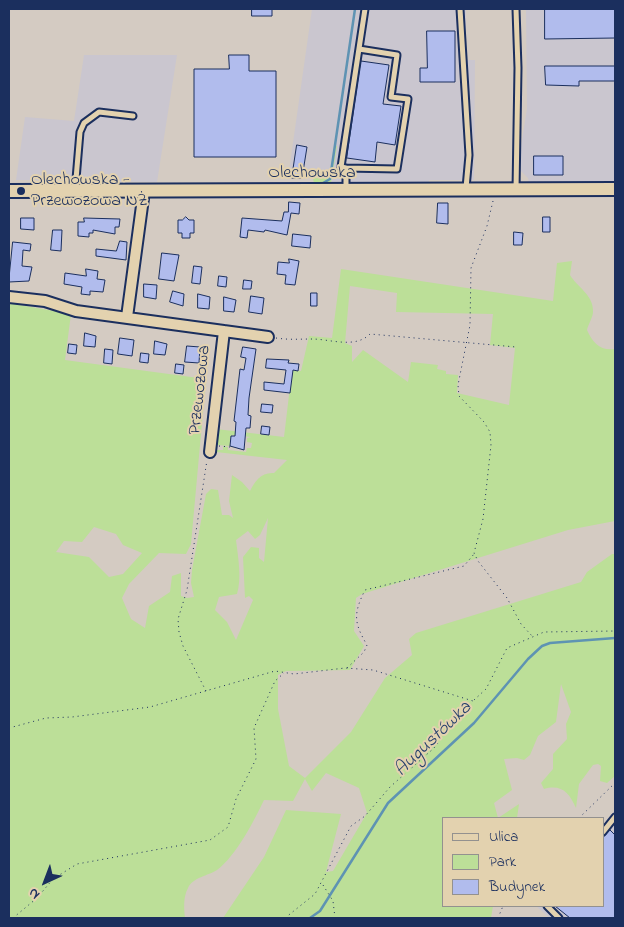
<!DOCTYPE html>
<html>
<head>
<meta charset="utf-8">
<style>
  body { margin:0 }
  #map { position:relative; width:624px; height:927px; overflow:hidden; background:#d4cbc2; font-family:"Indie Flower",sans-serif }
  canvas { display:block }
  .frame { position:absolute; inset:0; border:10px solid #1b2f5e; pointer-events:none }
  .legend { position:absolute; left:442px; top:817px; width:162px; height:90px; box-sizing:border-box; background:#e3d2af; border:1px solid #93918f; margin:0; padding:6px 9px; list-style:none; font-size:15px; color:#1b2f5e }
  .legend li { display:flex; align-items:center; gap:10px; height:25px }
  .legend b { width:25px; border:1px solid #93918f }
  .north { position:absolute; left:20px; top:857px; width:50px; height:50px; -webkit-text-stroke:4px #e3d2af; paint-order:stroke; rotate:223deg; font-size:14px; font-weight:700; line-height:20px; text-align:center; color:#1b2f5e }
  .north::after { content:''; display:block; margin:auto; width:18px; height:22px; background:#1b2f5e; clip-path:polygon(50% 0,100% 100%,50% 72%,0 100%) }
</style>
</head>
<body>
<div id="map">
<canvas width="624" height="927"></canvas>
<div class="frame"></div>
<ul class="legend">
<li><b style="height:6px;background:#e3d2af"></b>Ulica</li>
<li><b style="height:14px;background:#bcdf98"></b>Park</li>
<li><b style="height:14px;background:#b1bced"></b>Budynek</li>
</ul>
<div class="north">N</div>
</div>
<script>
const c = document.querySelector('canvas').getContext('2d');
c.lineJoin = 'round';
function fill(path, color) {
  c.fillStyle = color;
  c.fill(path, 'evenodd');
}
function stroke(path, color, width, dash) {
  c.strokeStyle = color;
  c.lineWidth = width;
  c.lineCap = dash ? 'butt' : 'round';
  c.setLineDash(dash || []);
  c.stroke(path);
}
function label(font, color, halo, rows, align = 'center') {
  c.font = font + ' "Indie Flower",sans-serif';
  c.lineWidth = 4;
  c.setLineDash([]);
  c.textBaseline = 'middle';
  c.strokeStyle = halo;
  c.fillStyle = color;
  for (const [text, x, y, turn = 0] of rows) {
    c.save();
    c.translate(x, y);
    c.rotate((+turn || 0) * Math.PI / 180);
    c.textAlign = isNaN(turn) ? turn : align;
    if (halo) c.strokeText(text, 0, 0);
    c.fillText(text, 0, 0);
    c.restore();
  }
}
fill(new Path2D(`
  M312,9H466V60H475L474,180H429L428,184L331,183L334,146L329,179L288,178Z
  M526,9H615V183H529L528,178L521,171V146L527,109Z
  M84,55H177L157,182L16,180L25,117L74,121Z
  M615,810V918H550L536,906H603V825Z`), '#cac6cf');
fill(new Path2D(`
  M334,146H337L331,183H342L314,184L313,178H329Z
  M572,261L570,275C577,287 594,295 593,312C593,317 588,325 587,330C593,343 600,351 615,349V521L568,530L362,594L356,598L354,631L364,646L350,670L286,671L278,675V709L289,766L305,778L351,732L385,678L412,655L409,639L416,633L581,582L587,572L612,554H615V776L607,783L600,781L601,766L598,764L593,765L579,784L576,808C569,792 561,784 544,789L541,783L553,769V754L567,739L566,724L571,712L561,684L556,722L538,736L530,755L524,760L517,758L504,759L512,790L494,803L498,818L519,804L517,818H443V906H493L491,918H223L264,857L286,810L341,814L326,872L333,871L367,813L359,788L326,773L312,791L305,779L293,801L264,800C254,821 236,856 217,870C208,876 193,877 188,888C183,897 184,909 185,918H9V303L71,314L65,360L206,379L191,544L186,554L159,553L129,584L122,598L131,619L145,628L149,606L170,592L172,576L181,573V596L187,598L194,597L191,583L192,570L206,494L211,489L218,490L222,515H229L233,518L229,501L232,475L242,482L250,491C255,481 261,472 274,473L287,460L216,452V450H223V446L228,447V450L246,452L247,448H251L252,443L247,442V438L251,437L232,435L230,446L217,445L216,429L284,437L292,370L301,371L309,336L332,338L341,269L553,301L557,263ZM350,286L397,293L396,312L493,314L490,345L515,348L509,405L457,393L458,375L446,374V371L437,369L438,365L411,362L408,382L363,350L352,362V346L345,343ZM268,518L264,562L259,558V548L251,547L243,557L245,598L249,596L253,600L236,640L227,622L215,610L219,597L237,594C242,578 238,557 236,540L248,531L255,539L260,535ZM94,527L116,534L123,545L142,553L123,574L109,577L89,557L56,552L64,541L82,542Z`), '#bcdf98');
stroke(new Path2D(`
  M323,183L330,179L355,9
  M310,918L320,911L388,803L474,723L528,659L542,646L550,643L615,638`), '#5e93b3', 2.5);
const building = new Path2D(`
  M252,9H272V16H252Z
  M545,9H615V38L545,39Z
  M427,31H455V82H420V68H427Z
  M229,55H249V71H276V157H194V69H229Z
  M361,61L389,65L383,104L401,106L395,145L377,142L375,162L347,158Z
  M545,66H615V81H579V86L546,85Z
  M297,145L307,147L302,178H292Z
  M534,156H563V175H534Z
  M289,202L300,203L299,214L291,213L287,235L265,230L264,232L248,230L247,238L240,237L242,218L282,221L284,212H288Z
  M438,203H448V224L437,223Z
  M186,217L189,220H194V233H190V238H182V233H178V220H182Z
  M543,217H550V232H543Z
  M21,218H34V230L21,229Z
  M84,218L120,219L119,227H115V234L93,230V233H89V237L78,236V222H84Z
  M53,230H62L61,251L51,250Z
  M514,232L523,233L522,245H514Z
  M293,234L311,236L310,248L292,246Z
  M120,241L127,242L126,260L96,256V249L116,251Z
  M13,242L31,244L30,251L23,250L22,266L32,267L29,281L9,282Z
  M162,253L179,255L174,281L159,279Z
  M289,259L299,261L295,285L285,284L286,275L277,274L278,262L289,263Z
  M194,266L202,267L200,284L192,283Z
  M86,269L98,271L97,279L105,280L103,292L90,291V295L81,294L82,287L64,284L65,273L86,276Z
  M219,276L227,277L226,287L218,286Z
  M244,280L252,281L251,289H243Z
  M144,284L157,285L156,299L144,297Z
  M173,291L184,294L183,306L170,302Z
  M311,293H317V306H311Z
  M198,294L210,297L209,309L198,308Z
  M251,296L264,298L262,314L249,312Z
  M224,297L236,300L234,312L224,311Z
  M85,333L96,336L95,347L84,346Z
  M120,338L134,340L132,356L118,354Z
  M155,341L167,344L165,355L154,354Z
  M69,344L77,345L76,354L68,353Z
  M187,346L200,347L199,363L185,362Z
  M243,347L256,349L249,398L248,415L251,416L250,428H246L244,450L230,446L231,436H235L236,422L234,421L240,369L244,370L246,358L241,357Z
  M105,349L113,350L112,364L104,363Z
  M141,353L149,354L148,363L140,362Z
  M267,359L289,360L288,363L299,364L298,371L293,370L290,393L264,390V382L284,384L286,370L266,368Z
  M176,364L184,365L183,374L175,373Z
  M262,404L273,405L272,413L261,412Z
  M262,426L270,427L269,435L261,434Z
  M610,830L615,835V918H570L555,906H603V838Z`);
fill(building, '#b1bced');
stroke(building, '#1b2f5e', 1);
const service = new Path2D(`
  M460,9L469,155L466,188
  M346,168L397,169L408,99L391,97L397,55L359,49
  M346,189V168L341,167L365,9
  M516,190L518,68L516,9
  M75,191L80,132L84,123L99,112L133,116
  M603,832L615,817
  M547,906L559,918`);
const minor = new Path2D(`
  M9,297L45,301L76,311L268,337
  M127,317L144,191
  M210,452L224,331`);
const tertiary = new Path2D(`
  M9,191L615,189`);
stroke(service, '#1b2f5e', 9);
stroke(minor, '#1b2f5e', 14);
stroke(tertiary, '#1b2f5e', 16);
stroke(new Path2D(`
  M493,201L487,226L471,268L470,325L458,385L459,396L484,422L490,432L491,445L483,519L474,553L478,561L507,598L521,624L533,637
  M276,338C289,340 300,339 312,339C330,339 355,349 370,334L516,347
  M219,446L230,447
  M347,668L364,652L367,645C354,623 353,614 365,590L464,566L474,554
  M206,691L183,646L179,632L178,619L187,590L207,460
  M474,700L486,689L507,648L544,632L615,631
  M9,728L46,718L72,717L150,707L275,671L294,674L345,668L373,670L473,701
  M579,818L615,783
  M323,885L333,901L335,918
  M13,918L37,898L53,879L77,864L210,840L228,827L236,799L256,759L254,728L258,719L275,681L284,673
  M285,918L315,894L351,826L365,816L390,787L434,748L471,701
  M498,918L503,906`), '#1b2f5e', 1, [1, 4]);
stroke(service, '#e3d2af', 5);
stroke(minor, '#e3d2af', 10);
stroke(tertiary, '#e3d2af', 12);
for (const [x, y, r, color] of [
  [21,191,5,"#1b2f5e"]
]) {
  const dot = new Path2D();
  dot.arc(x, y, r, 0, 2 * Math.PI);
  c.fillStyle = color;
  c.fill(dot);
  stroke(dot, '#e3d2af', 2);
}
label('18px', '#1b2f5e', '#e3d2af', [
  ["Olechowska",312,174],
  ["Przewozowa",201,390,-84]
]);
label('18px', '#1b2f5e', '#e3d2af', [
  ["Olechowska -",31,181],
  ["Przewozowa NŻ",31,202]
], 'left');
label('italic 19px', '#26406c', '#e3d2af', [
  ["Augustówka",434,740,-44]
]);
</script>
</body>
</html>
